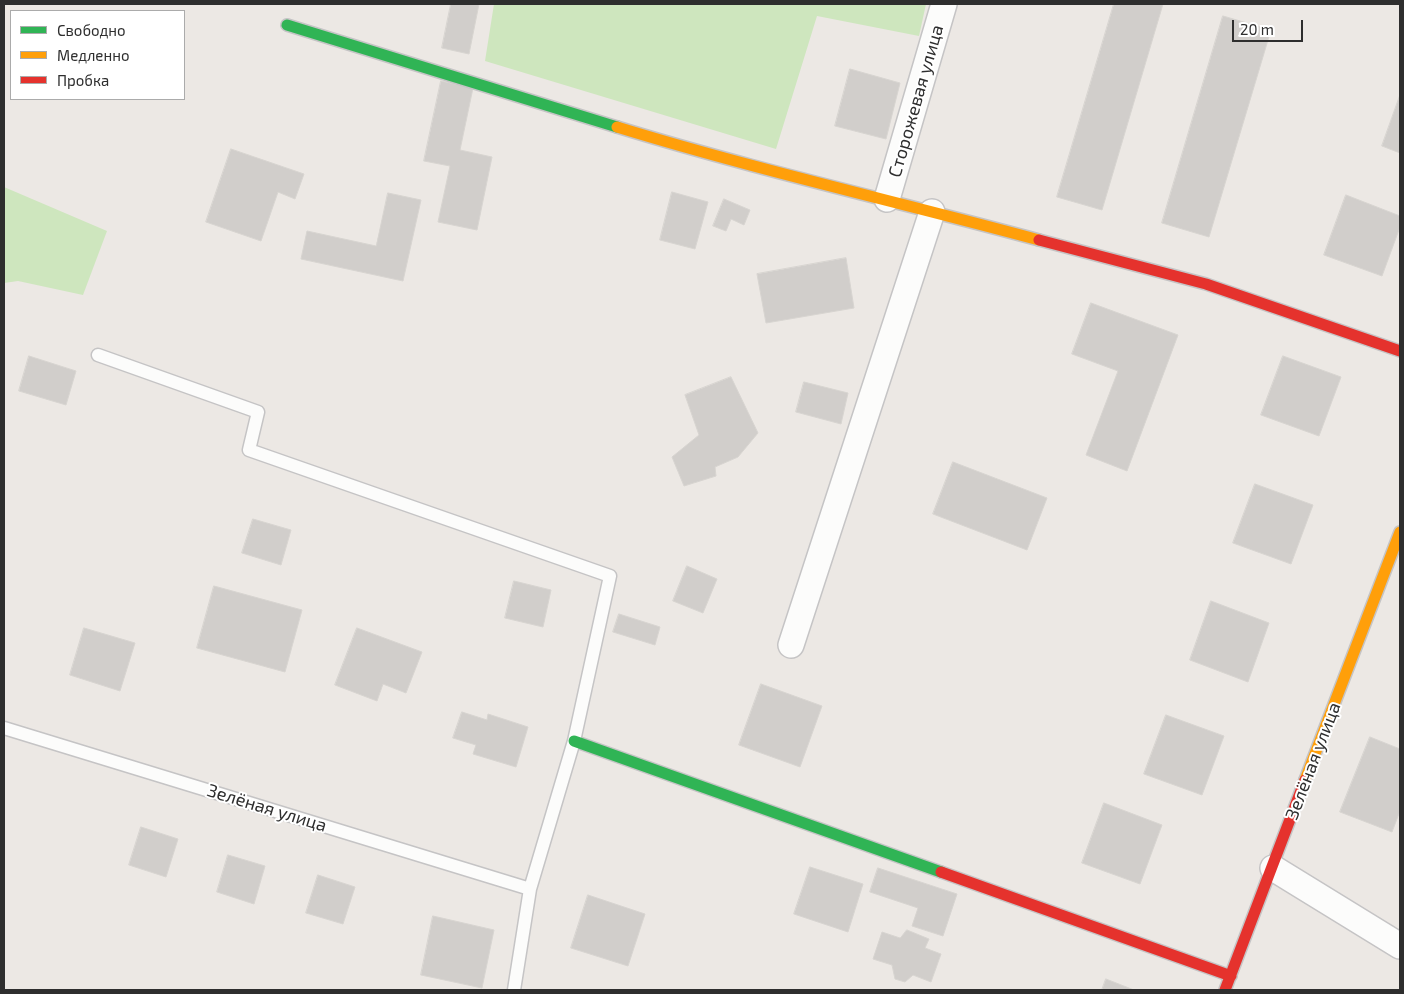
<!DOCTYPE html>
<html>
<head>
<meta charset="utf-8">
<style>
  body { margin:0 }
  #map { position:relative; width:1404px; height:994px; overflow:hidden; background:#ece8e4; font-family:"Exo 2",sans-serif }
  canvas { display:block }
  .frame { position:absolute; inset:0; border:5px solid #2e2e2e; pointer-events:none }
  .legend { position:absolute; left:10px; top:10px; width:175px; height:90px; box-sizing:border-box; background:#fff; border:1px solid #ababab; margin:0; padding:6px 9px; list-style:none; font-size:15px; color:#2e2e2e }
  .legend li { display:flex; align-items:center; gap:10px; height:25px }
  .legend b { width:25px; border:1px solid #ababab }
  .scale { position:absolute; left:1232px; top:20px; width:71px; height:22px; box-sizing:border-box; border:2px solid #2e2e2e; border-top:0; padding-left:6px; font-size:15px; line-height:18px; white-space:nowrap; color:#2e2e2e; -webkit-text-stroke:4px #fff; paint-order:stroke }
</style>
</head>
<body>
<div id="map">
<canvas width="1404" height="994"></canvas>
<div class="frame"></div>
<ul class="legend">
<li><b style="height:6px;background:#30b455"></b>Свободно</li>
<li><b style="height:6px;background:#ff9f0a"></b>Медленно</li>
<li><b style="height:6px;background:#e5322d"></b>Пробка</li>
</ul>
<div class="scale">20 m</div>
</div>
<script>
const c = document.querySelector('canvas').getContext('2d');
c.lineJoin = 'round';
function fill(path, color) {
  c.fillStyle = color;
  c.fill(path, 'evenodd');
}
function stroke(path, color, width, dash) {
  c.strokeStyle = color;
  c.lineWidth = width;
  c.lineCap = dash ? 'butt' : 'round';
  c.setLineDash(dash || []);
  c.stroke(path);
}
function label(font, color, halo, rows, align = 'center') {
  c.font = font + ' "Exo 2",sans-serif';
  c.lineWidth = 4;
  c.setLineDash([]);
  c.textBaseline = 'middle';
  c.strokeStyle = halo;
  c.fillStyle = color;
  for (const [text, x, y, turn = 0] of rows) {
    c.save();
    c.translate(x, y);
    c.rotate((+turn || 0) * Math.PI / 180);
    c.textAlign = isNaN(turn) ? turn : align;
    if (halo) c.strokeText(text, 0, 0);
    c.fillText(text, 0, 0);
    c.restore();
  }
}
fill(new Path2D(`
  M494,4H926L919,36L817,16L776,149L485,61Z
  M4,187L107,231L83,295L18,281L4,283Z`), '#cee6be');
const building = new Path2D(`
  M451,4H479L469,54L442,48Z
  M1114,4H1163L1102,210L1057,197Z
  M1223,16L1271,30L1209,237L1162,223Z
  M850,69L900,83L886,139L835,126Z
  M441,81L473,88L460,150L492,157L477,230L438,222L450,166L424,161Z
  M1400,95V153L1382,146Z
  M231,149L304,174L295,199L278,192L261,241L206,222Z
  M672,192L708,202L695,249L660,240Z
  M388,193L421,200L403,281L301,259L307,231L376,246Z
  M1346,195L1400,216V227L1382,276L1324,255Z
  M724,199L750,210L744,225L731,219L726,231L713,226Z
  M846,258L854,308L766,323L757,274Z
  M1091,303L1178,335L1127,471L1086,455L1118,371L1072,354Z
  M29,356L76,371L66,405L19,391Z
  M1283,356L1341,377L1319,436L1261,415Z
  M731,377L758,433L738,457L715,467L716,476L684,486L672,457L699,435L685,395Z
  M804,382L848,393L841,424L796,412Z
  M953,462L1047,498L1027,550L933,514Z
  M1255,484L1313,505L1291,564L1233,543Z
  M253,519L291,530L281,565L242,553Z
  M687,566L717,579L703,613L673,601Z
  M514,581L551,590L543,627L505,618Z
  M214,586L302,610L285,672L197,648Z
  M1211,601L1269,623L1248,682L1190,660Z
  M619,614L660,627L655,645L613,632Z
  M84,628L135,643L120,691L70,675Z
  M357,628L422,652L406,693L383,684L377,701L335,685Z
  M761,684L822,706L800,767L739,745Z
  M462,712L487,720L488,714L528,727L516,767L473,754L476,745L453,738Z
  M1166,715L1224,736L1202,795L1144,774Z
  M1370,737L1400,749V811L1392,832L1340,812Z
  M1104,803L1162,825L1140,884L1082,863Z
  M141,827L178,839L166,877L129,865Z
  M228,855L265,866L254,904L217,892Z
  M810,867L863,884L848,932L794,914Z
  M878,868L957,894L943,936L912,926L918,908L870,892Z
  M318,875L355,887L343,924L306,913Z
  M588,895L645,914L628,966L571,948Z
  M433,916L494,930L482,988L421,975Z
  M907,930L929,939L925,948L941,954L931,982L913,975L905,982L895,979L892,965L873,959L882,932L900,938Z
  M1106,979L1134,990H1102Z`);
fill(building, '#d1cecb');
stroke(building, '#d7d4d0', 1);
const lane = new Path2D(`
  M98,355L258,412L249,450L610,576L574,741L530,889L514,990
  M4,728L530,889`);
const street = new Path2D(`
  M887,199L944,4
  M791,645L932,212
  M1273,868L1400,946`);
const fast = new Path2D(`
  M287,25L617,127
  M574,741L941,872`);
const slow = new Path2D(`
  M617,127C757,170 899,202 1039,240
  M1305,780L1400,532`);
const jam = new Path2D(`
  M1039,240L1206,284L1400,351
  M941,872L1231,976
  M1225,990L1305,780`);
stroke(lane, '#c5c4c5', 15);
stroke(street, '#c5c4c5', 28);
stroke(fast, '#c5c4c5', 14);
stroke(slow, '#c5c4c5', 14);
stroke(jam, '#c5c4c5', 14);
stroke(lane, '#fcfcfb', 12);
stroke(street, '#fcfcfb', 25);
stroke(fast, '#30b455', 11);
stroke(slow, '#ff9f0a', 11);
stroke(jam, '#e5322d', 11);
label('18px', '#2e2e2e', '#fff', [
  ["Сторожевая улица",916,101,-74],
  ["Зелёная улица",1313,761,-69],
  ["Зелёная улица",267,808,17]
]);
</script>
</body>
</html>
